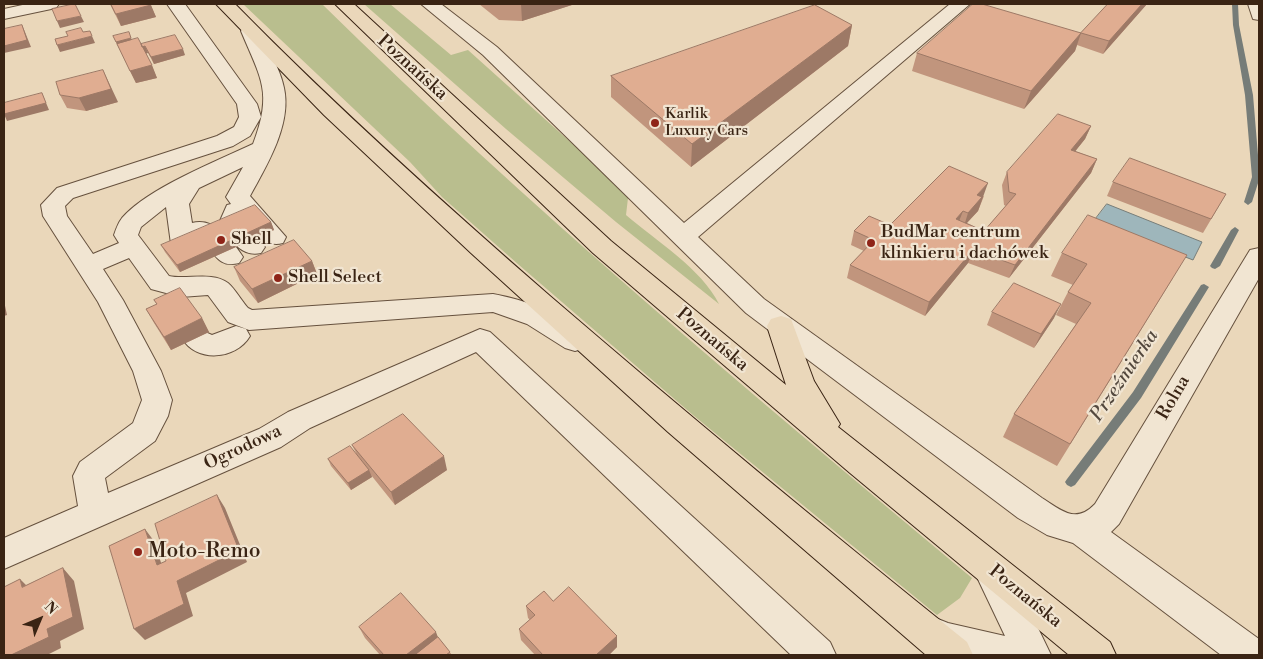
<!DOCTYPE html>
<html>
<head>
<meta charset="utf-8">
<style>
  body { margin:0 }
  #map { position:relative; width:1263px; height:659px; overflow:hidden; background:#ead7ba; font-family:"Libre Bodoni",serif }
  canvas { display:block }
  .frame { position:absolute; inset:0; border:5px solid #3a2414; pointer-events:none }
  .north { position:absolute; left:15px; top:594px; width:50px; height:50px; -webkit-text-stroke:4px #f1e5d2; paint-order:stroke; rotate:45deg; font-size:14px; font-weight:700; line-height:20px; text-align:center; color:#3a2414 }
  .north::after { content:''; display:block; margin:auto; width:18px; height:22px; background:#3a2414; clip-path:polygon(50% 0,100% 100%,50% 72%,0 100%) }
</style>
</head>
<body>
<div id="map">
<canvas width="1263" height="659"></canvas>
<div class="frame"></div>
<div class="north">N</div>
</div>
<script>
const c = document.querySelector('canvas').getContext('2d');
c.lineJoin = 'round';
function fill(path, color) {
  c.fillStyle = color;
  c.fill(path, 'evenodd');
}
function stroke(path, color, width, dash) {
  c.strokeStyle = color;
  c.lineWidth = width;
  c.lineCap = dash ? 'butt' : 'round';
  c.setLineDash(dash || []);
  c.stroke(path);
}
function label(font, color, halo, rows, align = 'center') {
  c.font = font + ' "Libre Bodoni",serif';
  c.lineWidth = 4.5;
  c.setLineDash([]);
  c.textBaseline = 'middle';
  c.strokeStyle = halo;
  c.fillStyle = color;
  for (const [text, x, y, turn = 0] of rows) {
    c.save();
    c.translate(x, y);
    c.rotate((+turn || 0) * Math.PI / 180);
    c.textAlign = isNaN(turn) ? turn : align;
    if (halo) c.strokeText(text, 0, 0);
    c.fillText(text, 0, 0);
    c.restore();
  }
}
fill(new Path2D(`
  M243,4H322C528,207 750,393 972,578L960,598L937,615L693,415L519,265L442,197L410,162Z
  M364,4H390L451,55L468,50L586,156L628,198L626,215C655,240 702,269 719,304L616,222L506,129Z`), '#b9be8e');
const water = new Path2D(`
  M1107,204L1202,242L1193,260L1094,221Z`);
fill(water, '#9eb6bb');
stroke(water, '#767c78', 1);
fill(new Path2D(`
  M1232,4H1238L1239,25L1253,95L1259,167V180L1252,202L1248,205L1244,202L1252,177L1245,95L1233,25Z
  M1235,227L1239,230L1220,266L1215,269L1212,268L1210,266L1231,230Z
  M1204,284L1209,287L1141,398L1075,485L1071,487L1067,485L1065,482L1067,479L1133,392L1201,285Z`), '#767c78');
const minor = new Path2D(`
  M27,4H59L56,8L4,19V9Z
  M167,4H185L257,104L261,117L250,136L233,146L73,198L65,206L67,216L93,254L119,243L114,235C116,229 118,223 122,218C148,188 217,161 253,144C273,92 261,79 241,31L243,27H257L259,31C268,49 280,68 284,88C292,124 267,165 250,196L286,237L283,243C264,248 256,232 244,219L243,222L265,247L261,253C241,258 229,238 219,223L227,205L231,204L226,197L243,167L199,188L189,204L192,223C215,217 232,240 243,257L239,263C213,270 214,243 194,236L195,244L192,250L183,252L174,250L171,244L166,207L141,227L138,235L169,276C187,280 212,271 228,283C235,289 241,300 248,308L252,310L493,294C521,299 574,315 589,341L585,348L575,351L565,348L527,324L493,312L249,330L228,322L208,295L181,297L151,289L129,258L103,269L123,300L161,371L172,400L168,416L155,441L105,478L108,493L259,429L288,412L480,329L490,332L830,642L836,655H791L476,352L310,428L281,447L4,569V538L78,506L73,476L80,462L133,423L142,400L133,371L98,302L43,216L41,205L57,188L217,136L234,127L239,117L237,104Z
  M421,4H441L497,47L684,223L950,4H970L698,237L764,299L1042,498C1062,511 1076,524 1095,504L1250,250L1259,248V278L1119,524L1111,532L1259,639V655H1221L1073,543L1047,535L1018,518L746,313L483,55Z
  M1248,4H1259V20L1253,19Z
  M236,326L246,329L250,336C236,360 196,363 182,338L186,331L196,328L212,335Z
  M992,557L1004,562L1012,574L1051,655H938L920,647L915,635L920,623L933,617L948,623L1005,636L975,573L980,562Z`);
const major = new Path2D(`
  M216,4H235C335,106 442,202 550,296C687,414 826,529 967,642L973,655H926L668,432L471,253L324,115Z
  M335,4H354L611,241L786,385L767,326L771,319L781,316L791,319L814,381L840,424L838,427L1110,642L1116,655H1069L850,473L593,253Z`);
stroke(minor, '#66513e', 2);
stroke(major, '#3a2414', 2);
fill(minor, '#f1e5d2');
fill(major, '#ead7ba');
fill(new Path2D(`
  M110,4H150L156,17L121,26Z
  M479,4H575L522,21L499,20Z
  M1108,4H1147L1103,54L1077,45L1075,51L1024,109L912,71L917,53L1081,33Z
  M852,25L848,46L691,167L611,97V76Z
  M113,36L132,40L141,44L185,55L154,64L148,53H146L157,78L136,83Z
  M60,95L118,102L86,111L67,108Z
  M1091,126L1085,139L1075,151L1097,159L1091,173L1009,278L968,263L925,316L847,278L850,265L864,251L851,245L854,231L890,225L984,196L978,211L967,223L984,231L1006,206L1004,205L1002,185L1007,172Z
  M1113,182L1226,194L1203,233L1107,196Z
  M271,222L274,230L180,272L165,252L161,245Z
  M1062,253L1173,278L1057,466L1003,437L1014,414L1076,324L1056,315L1068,292L1073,285L1051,276Z
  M312,261L317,274L258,303L240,281L234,267Z
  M154,300L202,318L209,332L171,350L154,323L146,309L157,305Z
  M992,312L1054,318L1034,348L987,325Z
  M352,445L447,470L395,505L371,475L372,477L351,490L331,466L328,459L356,453Z
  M526,606L617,636V647L609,655H535L521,640L519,629L530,620L528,618Z
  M359,627L438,637L452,655H380L365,638Z`), '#c1957d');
fill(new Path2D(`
  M521,4H575L522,21Z
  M1142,4H1147L1103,54L1109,41Z
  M151,5L156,17L121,26L116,14Z
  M81,16L84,22L60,28L57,21Z
  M22,25L25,32L31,47L4,53V46Z
  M852,25L848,46L691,167L692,144Z
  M1081,33L1075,51L1024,109L1031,91Z
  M92,36L95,43L83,46L60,52L57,45Z
  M131,38L134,44L119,48L116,42Z
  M145,46L148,53L145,54L142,47Z
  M183,49L185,55L154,64L151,57Z
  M152,65L157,78L136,83L130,71Z
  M103,70L118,102L86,111L79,98Z
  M42,93L49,110L7,121L4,114Z
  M1091,126L1085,139L1066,163L1071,150Z
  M1097,159L1091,173L1009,278L1015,265Z
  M988,183L978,211L964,226L968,213L977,195Z
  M963,211L958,224L956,219Z
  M271,222L274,230L180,272L177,265Z
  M973,250L968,263L925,316L929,302Z
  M312,261L317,274L258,303L252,289Z
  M4,301L7,315L4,316Z
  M1061,304L1054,318L1034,348L1041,334Z
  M202,318L209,332L171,350L164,337Z
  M444,456L447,470L395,505L391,492Z
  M369,470L372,477L351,490L348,483Z
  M217,495L225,508L247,562L186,593L193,616L145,640L134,629L177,581Z
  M145,529L154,541L166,578L157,565Z
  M63,568L74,581L84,629L60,641L61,648L47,655H11L47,629Z
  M20,579L33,592L22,587Z
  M436,632L440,643L425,655H406Z
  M617,636V647L609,655H596Z`), '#9d7966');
const building = new Path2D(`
  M75,4L81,16L57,21L52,9Z
  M111,4H150L151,5L116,14Z
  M973,4H982L1081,33L1031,91L917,53Z
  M1108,4H1142L1109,41L1081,33Z
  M815,5L852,25L692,144L611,76Z
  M22,25L27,40L4,46V29Z
  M81,28L83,32L90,31L92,36L57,45L55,39L68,36L66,32Z
  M129,32L131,38L116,42L113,36Z
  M175,35L183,49L151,57L145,46L142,47L141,44Z
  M138,38L152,65L130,71L117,44Z
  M103,70L111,89L79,98L60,95L56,82Z
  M42,93L46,103L4,114V103Z
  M1058,114L1091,126L1071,150L1097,159L1015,265L973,250L929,302L850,265L874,240L854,231L869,216L890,225L949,166L988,183L977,195L982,197L968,213L963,211L956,219L984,231L1016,194L1009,192L1007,172Z
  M1130,158L1226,194L1211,219L1113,182Z
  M255,205L271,222L177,265L161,245Z
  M1088,215L1187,255L1070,444L1014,414L1091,303L1068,292L1087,264L1062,253Z
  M294,240L312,261L252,289L234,267Z
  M1014,283L1061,304L1041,334L992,312Z
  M180,288L202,318L164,337L146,309L157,304L154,300Z
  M403,414L444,456L391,492L352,445Z
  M350,446L369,470L348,483L328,459Z
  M217,495L239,550L177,581L184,604L134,629L109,546L145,529L157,565L166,561L155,524Z
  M63,568L73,617L47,629L49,637L11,655H4V587L20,579L22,587Z
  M569,587L617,636L596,655H543L519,629L535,615L526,606L544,591L553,601Z
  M401,593L436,632L406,655H384L359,627Z
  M438,637L450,652L446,655H415Z`);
fill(building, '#e0ad91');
stroke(building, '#9d7966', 1);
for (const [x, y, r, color] of [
  [655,123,5,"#8f2418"],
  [221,240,5,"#8f2418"],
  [871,243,5,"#8f2418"],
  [278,278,5,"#8f2418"],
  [138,552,5,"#8f2418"]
]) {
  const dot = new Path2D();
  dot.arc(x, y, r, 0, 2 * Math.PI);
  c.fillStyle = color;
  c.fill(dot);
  stroke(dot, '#f1e5d2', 2);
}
label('15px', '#3a2414', '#f1e5d2', [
  ["Karlik",665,114],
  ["Luxury Cars",665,131]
], 'left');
label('18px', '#3a2414', '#f1e5d2', [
  ["Poznańska",412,68,42],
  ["Poznańska",712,340,40],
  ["Rolna",1174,398,-60],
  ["Ogrodowa",243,448,-25],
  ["Poznańska",1025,597,39]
]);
label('18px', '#3a2414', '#f1e5d2', [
  ["BudMar centrum",881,233],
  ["klinkieru i dachówek",881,254],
  ["Shell",231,240],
  ["Shell Select",288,278]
], 'left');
label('italic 19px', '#53483e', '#f1e5d2', [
  ["Przeźmierka",1125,376,-56]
]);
label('21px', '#3a2414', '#f1e5d2', [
  ["Moto-Remo",148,552]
], 'left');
</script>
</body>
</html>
